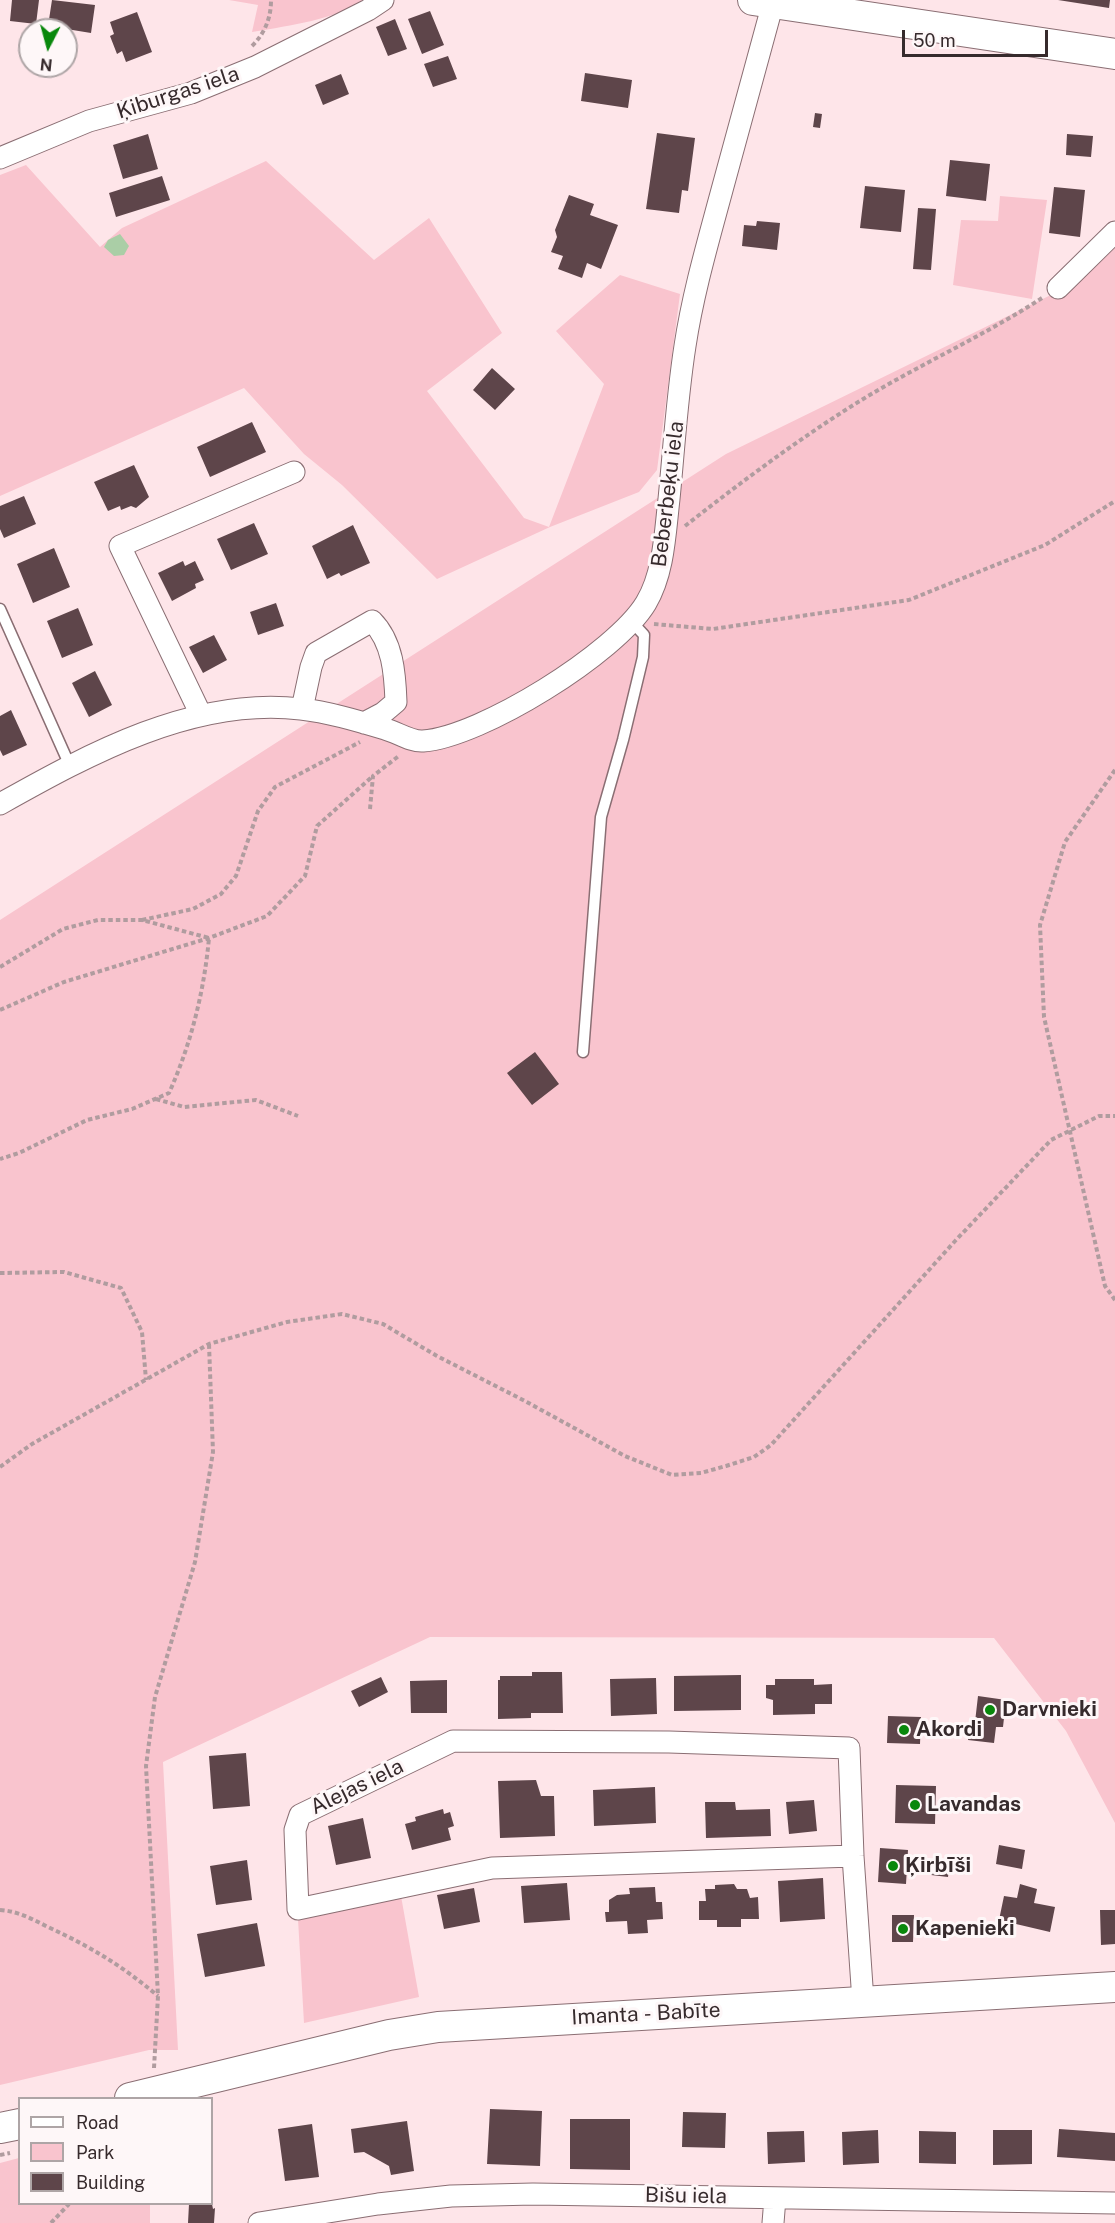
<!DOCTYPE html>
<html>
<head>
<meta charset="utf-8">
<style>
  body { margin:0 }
  #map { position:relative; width:1115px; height:2223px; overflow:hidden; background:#fee5e9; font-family:"Public Sans",sans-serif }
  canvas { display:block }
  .legend { position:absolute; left:18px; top:2097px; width:195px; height:108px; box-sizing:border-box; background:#fef7f8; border:2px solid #aea5a6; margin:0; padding:8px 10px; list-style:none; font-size:18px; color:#362a2c }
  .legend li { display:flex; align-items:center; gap:12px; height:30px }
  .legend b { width:30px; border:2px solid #aea5a6 }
  .north { position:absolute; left:18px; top:18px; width:60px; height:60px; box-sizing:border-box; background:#fef7f8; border:2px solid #aea5a6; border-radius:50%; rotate:186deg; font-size:16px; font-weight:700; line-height:24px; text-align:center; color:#362a2c }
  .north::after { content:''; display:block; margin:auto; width:21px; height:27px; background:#09880c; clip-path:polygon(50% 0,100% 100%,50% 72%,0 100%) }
  .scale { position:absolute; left:902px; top:30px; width:146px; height:27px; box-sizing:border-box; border:3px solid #362a2c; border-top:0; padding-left:8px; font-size:18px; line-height:21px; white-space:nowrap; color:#362a2c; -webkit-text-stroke:4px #fef7f8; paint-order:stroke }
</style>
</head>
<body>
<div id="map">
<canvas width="1115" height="2223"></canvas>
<ul class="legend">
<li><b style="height:8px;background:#fff"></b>Road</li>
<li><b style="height:16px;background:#f9c4ce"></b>Park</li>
<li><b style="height:16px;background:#5e454a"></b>Building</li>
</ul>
<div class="north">N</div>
<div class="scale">50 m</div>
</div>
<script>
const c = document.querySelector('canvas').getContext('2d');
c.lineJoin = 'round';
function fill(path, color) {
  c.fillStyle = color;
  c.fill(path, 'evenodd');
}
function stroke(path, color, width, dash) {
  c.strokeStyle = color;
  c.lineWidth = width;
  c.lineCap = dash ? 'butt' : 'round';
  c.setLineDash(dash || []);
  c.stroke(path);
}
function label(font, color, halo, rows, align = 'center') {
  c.font = font + ' "Public Sans",sans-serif';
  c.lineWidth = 6;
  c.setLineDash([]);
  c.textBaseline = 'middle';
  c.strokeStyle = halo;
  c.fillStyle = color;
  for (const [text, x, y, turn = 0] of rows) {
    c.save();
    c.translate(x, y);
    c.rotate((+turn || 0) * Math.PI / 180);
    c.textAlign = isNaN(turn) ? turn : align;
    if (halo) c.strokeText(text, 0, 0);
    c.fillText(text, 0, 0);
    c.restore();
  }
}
fill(new Path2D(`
  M229,0H369C330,20 294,25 252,32L258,5Z
  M266,161L374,260L429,218L502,333L427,391L524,518L549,527L604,384L556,331L620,275L680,294L657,470L639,492L550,527L437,579L342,485L304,454L244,388L0,496V175L26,165L100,247L122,228Z
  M1000,196L1047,200L1032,299L953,285L961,220L998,221Z
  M1115,244V1823L1066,1731L994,1638L430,1637L163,1762L178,2050H149L0,2085V920L726,454L1057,292Z
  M401,1896L419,1997L304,2023L298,1919Z
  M19,2158L20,2204H150V2223H0V2163Z`), '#f9c4ce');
fill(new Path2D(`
  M120,234L129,246L124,255L114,256L104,247L108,240Z`), '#aacea6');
fill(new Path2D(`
  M12,0H39L36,24L10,21Z
  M52,0L95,5L91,33L48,26Z
  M1058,0H1110L1109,8Z
  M430,11L444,45L422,54L408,19Z
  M137,12L152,52L126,62L122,51L117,54L110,36L114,34L110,22Z
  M395,19L407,49L388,56L376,27Z
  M448,56L457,79L433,87L424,64Z
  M585,73L632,80L628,108L581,101Z
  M341,74L349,94L323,105L315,85Z
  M815,113L822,114L820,128L813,127Z
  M657,133L695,138L688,191L682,190L679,213L646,209Z
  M148,134L158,169L123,179L113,145Z
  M1067,134L1093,136L1091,157L1066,155Z
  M950,160L990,164L986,201L946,196Z
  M162,176L170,200L116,217L109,193Z
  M865,186L905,190L901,232L860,228Z
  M1054,187L1085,190L1080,237L1049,233Z
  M569,195L594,204L590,215L618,225L601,269L587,263L582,278L558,269L563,256L551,252L557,237L555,230Z
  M918,208L936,209L931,270L913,269Z
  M757,221L780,223L777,250L742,246L744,225L756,226Z
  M492,368L515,389L495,410L473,390Z
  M252,422L266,452L210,477L197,447Z
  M134,465L149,497L136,508L131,506L121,510L120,506L108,511L94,482Z
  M24,496L36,524L4,538L0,529V506Z
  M254,523L268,554L231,570L217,539Z
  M353,525L370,563L341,576L339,573L327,579L312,546Z
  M54,548L70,587L33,603L17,564Z
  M183,561L185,566L195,561L204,580L195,584L196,588L172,601L158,573Z
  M276,603L284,626L258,635L250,612Z
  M78,608L93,645L62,658L47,621Z
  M214,635L227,660L203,673L189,647Z
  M95,671L112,705L89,717L72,683Z
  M11,710L27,745L3,756L0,750V716Z
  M535,1052L559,1084L532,1105L507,1073Z
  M532,1672H562L563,1713H531V1718L498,1719V1680H500V1676H532Z
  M741,1675V1710L674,1711V1676Z
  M381,1677L388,1692L359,1707L351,1691Z
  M656,1678L657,1714L611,1716L610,1679Z
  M775,1679H814V1685L832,1684V1704H815V1714L773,1715V1700L766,1698V1685H775Z
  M447,1680V1713H411L410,1681Z
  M978,1696L1006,1700L1003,1727H996L994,1743L968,1740L970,1721L975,1722Z
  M888,1716L921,1717L920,1744L887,1743Z
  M246,1753L250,1806L213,1809L209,1756Z
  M536,1780L541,1796H554L555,1836L500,1838L498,1781Z
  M896,1785L936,1786L935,1824L895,1823Z
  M655,1787L656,1823L594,1826L593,1790Z
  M814,1800L817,1831L789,1834L786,1802Z
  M705,1802H735L736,1810L770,1809L771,1836L706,1838Z
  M443,1809L444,1814L450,1812L454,1826L448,1828L451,1840L412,1850L405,1824L416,1821L415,1817Z
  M363,1818L371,1858L336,1865L328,1826Z
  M999,1845L1025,1850L1022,1869L996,1864Z
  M880,1848L908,1850L906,1884L878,1882Z
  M933,1859L950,1861L948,1877L931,1875Z
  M247,1860L252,1900L216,1905L210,1866Z
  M823,1878L825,1919L780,1922L778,1881Z
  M567,1883L570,1920L524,1923L521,1886Z
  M734,1884L737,1889H747L750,1898L758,1897L759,1919H741V1927H717V1920H699V1901H706L705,1889H715V1885Z
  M1020,1884L1037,1889L1034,1903L1055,1907L1050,1932L999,1920L1004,1896L1017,1898Z
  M655,1887L656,1902H662L663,1919L647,1920L648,1933L628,1934L627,1921L606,1922L605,1912H609V1900L617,1895L630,1894L629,1888Z
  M474,1888L480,1922L444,1929L437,1895Z
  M1100,1910H1115V1944L1101,1945Z
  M892,1915H914L913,1942H892Z
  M257,1923L265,1966L205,1977L197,1934Z
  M490,2109L542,2111L540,2166L487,2164Z
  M683,2112L726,2113L725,2148L682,2147Z
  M570,2119H630V2170L570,2169Z
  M407,2121L414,2171L391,2175L389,2166L364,2152L354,2153L351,2129Z
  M312,2124L319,2177L285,2181L278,2129Z
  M1059,2129L1115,2133V2161L1057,2157Z
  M878,2130L879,2163L843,2165L842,2132Z
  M993,2130H1032V2164L993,2165Z
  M804,2131L805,2162L768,2164L767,2132Z
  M919,2131L956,2132V2164L919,2163Z
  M189,2204H212L213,2209L215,2208L214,2223H188Z`), '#5e454a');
const service = new Path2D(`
  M0,609L70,766
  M583,1052L601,817L623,740L643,657L644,635L632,622`);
const minor = new Path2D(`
  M0,158L89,121L191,93L255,67L368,10L383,0
  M1058,288L1115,232
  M302,709L311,667L316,653L372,621C393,642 395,674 396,702L383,713L364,723
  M201,715L120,546L294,472
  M0,804C89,754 195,696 301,709C328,712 358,721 385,729C397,732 411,742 423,741C481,737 616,653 646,603C664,573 665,533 669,499C674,448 677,397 685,346C693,293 708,242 722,190C739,128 756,65 773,3
  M853,1856L492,1868L298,1909L295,1830L300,1815L453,1741L669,1742L849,1748L853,1856L863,2001
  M259,2223L378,2204L451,2196L533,2194L1115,2203
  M773,2223L775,2198`);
const secondary = new Path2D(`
  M753,0L1115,54
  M130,2098L389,2035L438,2027L1115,1987
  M0,2128L20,2124`);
stroke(service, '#8a6e73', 13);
stroke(minor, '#8a6e73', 23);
stroke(secondary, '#8a6e73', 32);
stroke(new Path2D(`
  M252,46C265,33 271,18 271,0
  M685,526C740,483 796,441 855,404C916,366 982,337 1042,298
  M654,624L713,629L909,600L1045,545L1115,501
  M1115,770L1065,842L1040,925L1044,1017L1105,1286L1115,1300
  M370,809L373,776L400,755
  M142,920L193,909L221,894L236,876L258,811L275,787L360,742
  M0,967L63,929L98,920H142L209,938C204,992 191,1044 169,1093L132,1109L87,1120L19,1153L0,1159
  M0,1010L64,982L209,938L267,916L305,876L317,826L373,776
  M156,1099L184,1107L256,1100L298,1116
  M0,1273L64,1272L121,1288L142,1332L146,1380
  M0,1467L32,1444L209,1344L287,1322L342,1314L383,1324L437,1356L525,1401L625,1456L672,1475L701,1473L726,1466L754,1457L771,1445L956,1240L1051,1140L1099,1116H1115
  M0,1910C18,1911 32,1919 48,1927C91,1947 121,1965 158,1996
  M154,2068L158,1996L146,1766L155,1697L195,1562L213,1452L209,1344
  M0,2155L10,2153
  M51,2223L69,2204`), '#b09c9f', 4, [4.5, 3]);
stroke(service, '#fff', 10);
stroke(minor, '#fff', 21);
stroke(secondary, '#fff', 30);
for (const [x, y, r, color] of [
  [990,1710,6,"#09880c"],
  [904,1730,6,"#09880c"],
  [915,1805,6,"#09880c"],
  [893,1866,6,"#09880c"],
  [903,1929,6,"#09880c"]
]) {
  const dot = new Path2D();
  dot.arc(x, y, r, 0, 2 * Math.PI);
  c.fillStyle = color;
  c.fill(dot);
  stroke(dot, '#fef7f8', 2);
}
label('21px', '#362a2c', '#fef7f8', [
  ["Ķiburgas iela",178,93,-18],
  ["Beberbeķu iela",668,494,-83],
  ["Alejas iela",357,1787,-26],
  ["Imanta - Babīte",646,2014,-3],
  ["Bišu iela",686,2196,1]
]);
label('bold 21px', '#362a2c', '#fef7f8', [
  ["Darvnieki",1002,1710],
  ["Akordi",916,1730],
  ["Lavandas",927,1805],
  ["Ķirbīši",905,1866],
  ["Kapenieki",915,1929]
], 'left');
</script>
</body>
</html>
